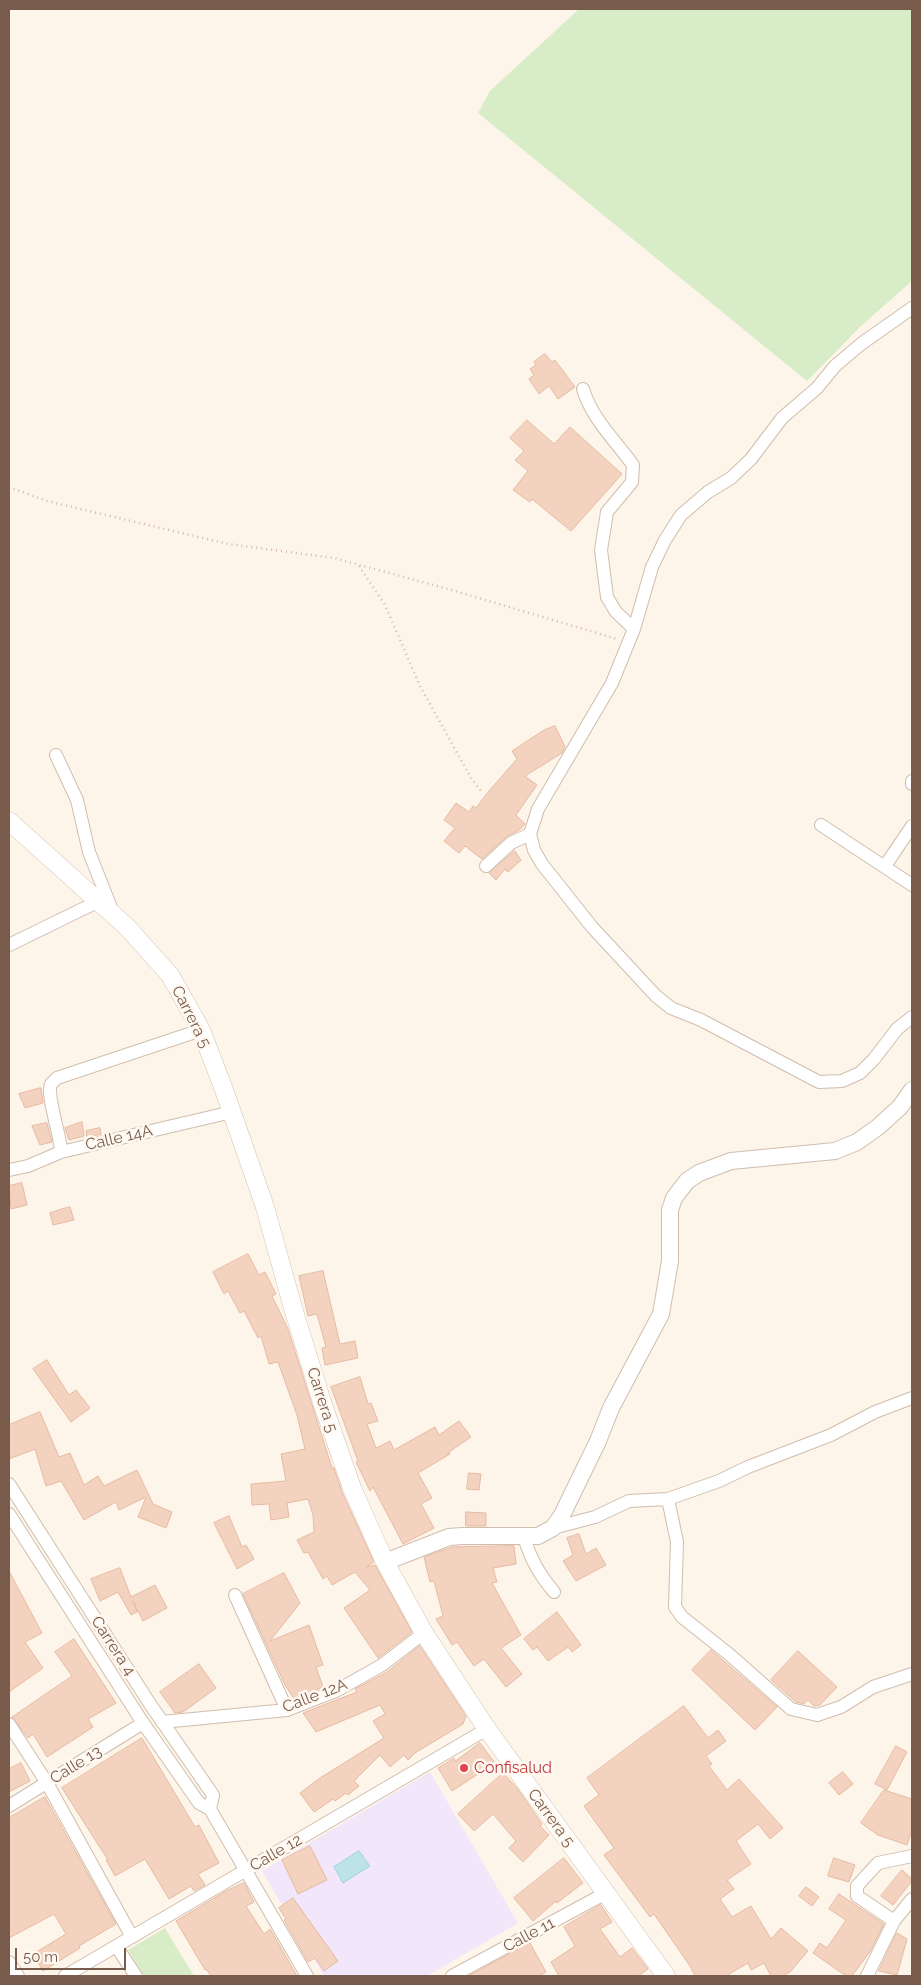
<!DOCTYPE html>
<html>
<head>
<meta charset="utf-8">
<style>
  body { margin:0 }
  #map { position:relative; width:921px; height:1985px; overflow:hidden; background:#fdf5e9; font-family:Raleway,sans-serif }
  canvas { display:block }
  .frame { position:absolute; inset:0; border:10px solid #795b4b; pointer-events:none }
  .scale { position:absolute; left:15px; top:1948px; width:111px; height:22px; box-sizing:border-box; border:2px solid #795b4b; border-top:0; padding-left:6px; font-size:15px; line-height:18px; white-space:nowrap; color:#795b4b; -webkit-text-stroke:4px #fff9f1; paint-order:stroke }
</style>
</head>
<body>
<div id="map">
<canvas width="921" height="1985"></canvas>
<div class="frame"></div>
<div class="scale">50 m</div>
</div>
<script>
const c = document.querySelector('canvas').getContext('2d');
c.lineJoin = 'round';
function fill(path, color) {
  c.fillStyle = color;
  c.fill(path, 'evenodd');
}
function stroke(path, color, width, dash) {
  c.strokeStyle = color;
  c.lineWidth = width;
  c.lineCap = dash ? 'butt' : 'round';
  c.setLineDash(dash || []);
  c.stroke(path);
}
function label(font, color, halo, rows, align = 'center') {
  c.font = font + ' Raleway,sans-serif';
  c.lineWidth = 5;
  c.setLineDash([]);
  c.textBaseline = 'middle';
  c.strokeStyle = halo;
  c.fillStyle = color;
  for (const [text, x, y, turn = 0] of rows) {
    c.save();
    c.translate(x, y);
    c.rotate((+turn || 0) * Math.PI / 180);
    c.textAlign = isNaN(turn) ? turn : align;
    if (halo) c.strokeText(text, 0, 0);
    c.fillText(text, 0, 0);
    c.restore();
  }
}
fill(new Path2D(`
  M430,1772L518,1923L427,1976H324L262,1871Z`), '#f2e6fa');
fill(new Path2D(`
  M579,9H912V281L861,326L807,381L478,113L490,91Z
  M165,1928L194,1976H144L128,1950Z`), '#d7ecc7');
const water = new Path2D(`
  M359,1851L370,1866L343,1883L334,1867Z`);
fill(water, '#bce3e8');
stroke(water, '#a2d3da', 1);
const building = new Path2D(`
  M545,354L552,362L555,360L575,387L558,399L549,386L539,394L529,379L534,375L530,369L536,365L534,362Z
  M527,420L554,444L570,427L622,474L571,531L532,499L530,502L513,490L528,471L515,460L524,451L510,438Z
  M555,726L565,747L562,753L525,776L537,785L516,815L525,824L519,830L506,837L482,859L465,846L459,853L444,841L455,828L444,820L456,803L469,812L473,806L476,808L489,791L517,759L512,751L544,730Z
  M515,851L521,860L508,872L505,869L496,880L489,873Z
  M41,1088L43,1103L25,1108L19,1094Z
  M82,1122L84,1136L69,1140L65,1128Z
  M47,1123L52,1142L40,1145L32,1126Z
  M100,1128L101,1134L87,1138L86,1131Z
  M22,1183L27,1205L11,1209L9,1186Z
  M70,1207L74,1220L53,1225L50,1213Z
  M248,1254L259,1275L265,1272L276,1294L272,1296L288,1329L332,1468H334L342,1492L374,1562L366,1567L375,1565L412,1632L378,1658L344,1608L370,1590L355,1572L332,1585L327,1576L323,1579L308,1552L304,1553L297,1540L314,1532L313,1515L308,1499L287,1503L289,1517L271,1520L269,1504L252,1505L251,1484L286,1481L281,1454L305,1449L297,1415L278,1362L269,1364L261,1336L258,1338L244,1311L240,1313L228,1291L224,1294L213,1272Z
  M323,1271L340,1344L355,1341L358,1358L325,1365L322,1348L326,1347L317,1314L308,1316L299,1276Z
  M47,1360L69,1395L76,1390L90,1408L71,1422L33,1369Z
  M360,1377L368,1404L371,1403L378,1421L367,1424L376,1448L390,1441L394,1450L435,1427L439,1435L459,1421L471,1437L449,1452L450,1454L418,1473L432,1498L421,1504L434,1528L403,1544L373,1487L370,1491L356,1462L358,1461L331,1387Z
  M40,1412L59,1457L70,1453L84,1485L98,1476L104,1486L137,1470L153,1504L172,1512L166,1528L138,1517L146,1497L119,1510L116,1502L84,1520L61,1481L46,1486L35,1449L9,1459V1425Z
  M469,1473L481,1474L479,1490L467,1489Z
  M466,1512L486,1513V1526H466Z
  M229,1516L242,1547L246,1545L254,1559L237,1569L214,1523Z
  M579,1534L586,1554L596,1548L606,1565L576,1581L563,1561L573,1555L567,1538Z
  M514,1546L516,1564L493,1568L497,1582L492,1583L521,1635L501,1648L522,1674L506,1687L484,1659L474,1666L457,1642L452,1645L436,1619L443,1616L434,1581L430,1582L424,1557L452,1547Z
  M120,1568L131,1597L155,1585L167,1608L143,1621L133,1601L137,1612L131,1615L118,1592L100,1601L91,1579Z
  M9,1571L42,1633L25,1642L43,1668L9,1692Z
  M284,1573L300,1603L270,1641L309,1625L323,1665L316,1667L323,1687L294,1699L285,1685L243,1594Z
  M557,1612L581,1645L572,1652L568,1647L548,1661L537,1647L533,1650L524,1639Z
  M74,1639L116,1703L88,1719L93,1727L47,1757L33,1734L28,1738L12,1717L72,1676L55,1652Z
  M420,1646L466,1716L463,1724L415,1753L408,1760L404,1755L390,1767L380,1755L354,1781L359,1786L348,1795L346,1793L335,1801L333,1799L314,1812L300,1793L320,1778L384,1738L373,1721L385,1714L380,1705L316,1732L303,1713L357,1692L355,1689L387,1672Z
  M711,1650L777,1707L755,1730L692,1670Z
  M798,1651L837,1687L820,1705L814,1706L808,1700L804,1704L796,1702L771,1680Z
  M199,1664L216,1688L183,1712L175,1713L160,1692Z
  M684,1706L708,1738L718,1730L726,1741L706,1756L712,1764L709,1766L727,1790L739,1779L783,1828L770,1839L758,1824L736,1841L751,1864L727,1880L734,1889L720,1899L732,1917L751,1906L771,1939L781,1928L808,1951L790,1972L782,1976H771L764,1963L751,1970L748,1963L726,1976H695L690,1966L654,1914L650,1917L604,1855L614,1848L584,1806L599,1795L587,1778Z
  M142,1738L195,1827L199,1825L219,1863L198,1874L205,1885L194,1891L191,1886L169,1899L145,1859L115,1876L106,1860H108L62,1788Z
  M480,1743L495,1763L452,1791L438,1768L454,1758L455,1761Z
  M896,1746L907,1752L887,1790L875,1784Z
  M21,1763L30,1781L9,1792V1769Z
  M843,1772L853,1784L839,1795L829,1783Z
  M503,1773L517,1788L542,1824L540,1826L549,1835L523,1862L509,1848L516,1841L493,1814L474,1831L458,1814Z
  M884,1790L912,1799V1830L907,1845L878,1835L861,1823Z
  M45,1797L116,1924L79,1946L80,1948L43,1971L33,1954L66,1934L54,1914L9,1938V1818Z
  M310,1846L327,1880L298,1894L282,1860Z
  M564,1858L583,1883L557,1903L556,1901L533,1921L514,1898Z
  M834,1858L855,1865L849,1882L828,1876Z
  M902,1870L912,1879V1881L893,1905L881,1896Z
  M244,1883L254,1902L246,1906L264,1934L270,1929L297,1976H211L206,1969L205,1970L176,1921L226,1891Z
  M806,1887L819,1897L812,1906L799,1896Z
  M839,1894L884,1924L871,1950L852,1976H846L813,1953L820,1943L827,1948L846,1920L829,1909Z
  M293,1898L338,1961L324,1971L315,1958L308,1962L284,1920L286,1919L279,1908Z
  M601,1905L612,1922L600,1929L620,1957L632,1948L648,1969L638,1976H559L551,1962L575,1946L564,1927Z
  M897,1933L907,1939L897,1975L879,1971Z
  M530,1943L546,1972L539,1976H469Z`);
fill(building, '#f3d3c0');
stroke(building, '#e7b9a0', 1);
const minor = new Path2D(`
  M912,308L861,344L835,366L817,388L782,418L751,459L731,478L708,492L681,515L665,540L652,567L634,629L612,683L538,809L530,834L534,850L542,864L592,927L656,996L671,1008L701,1020L819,1082L842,1081L860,1073L874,1059L897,1029L912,1017
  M583,389C592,419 615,440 633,465L632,482L607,512L601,550L607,597L616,612L634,629
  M56,755L77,800L89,852L112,910
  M912,781V784
  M821,825L912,885
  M486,866L511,843L530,834
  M885,866L912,826
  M9,945L99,901
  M61,1152C61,1136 46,1096 51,1084C53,1082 55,1080 57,1078L201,1030
  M9,1170L28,1166L61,1152L232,1112
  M9,1484L150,1704L213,1795L210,1809
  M668,1499L677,1542L675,1607L682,1617L730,1655L791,1709L817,1715L841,1707L873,1687L912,1674
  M9,1514L143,1723L199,1803L210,1809L307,1976
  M553,1528L595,1517L629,1501L668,1499L719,1481L748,1467L831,1435L875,1412L912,1398
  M524,1537C531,1560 539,1574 554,1592
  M235,1595L287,1710
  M162,1722L287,1710L336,1691L382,1665L424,1633
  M9,1724L47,1783L132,1937
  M9,1806L143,1723
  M894,1921L857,1896V1886L878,1863L912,1856
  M116,1946L136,1976
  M9,1962L18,1976
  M65,1976L487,1729
  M452,1976L606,1893
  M867,1976L894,1921L912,1899`);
const tertiary = new Path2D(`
  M385,1562L449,1537L462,1536H538L553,1528L562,1515L598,1441L611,1408L661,1314L670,1261V1210L674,1198L687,1181L699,1173L731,1161L835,1151L857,1142L878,1127L900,1107L912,1090`);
const secondary = new Path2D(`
  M9,821L127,927L170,975L201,1030L223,1087L265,1207L293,1308L322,1402L352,1488L385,1562L424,1633L487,1729L666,1976`);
stroke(minor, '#d0bdae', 14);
stroke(tertiary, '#d0bdae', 18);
stroke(secondary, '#d6bfae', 19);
stroke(new Path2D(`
  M9,487L47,501L228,544L334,558L448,589L617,639
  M359,566L385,605L420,686L471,778L482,792`), '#d9b6a2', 2.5, [1, 4]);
stroke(minor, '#fff', 12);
stroke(tertiary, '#fff', 16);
stroke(secondary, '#fff', 18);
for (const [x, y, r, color] of [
  [464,1768,5,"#e0444e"]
]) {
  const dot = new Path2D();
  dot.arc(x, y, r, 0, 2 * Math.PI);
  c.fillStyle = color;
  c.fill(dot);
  stroke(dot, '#fff9f1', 2);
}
label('16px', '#795b4b', '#fff9f1', [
  ["Carrera 5",191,1017,63],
  ["Calle 14A",119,1138,-13],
  ["Carrera 5",322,1400,72],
  ["Carrera 4",113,1646,57],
  ["Calle 12A",315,1696,-21],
  ["Calle 13",76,1765,-32],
  ["Carrera 5",551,1818,54],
  ["Calle 12",276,1853,-30],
  ["Calle 11",529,1935,-28]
]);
label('16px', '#be3a42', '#fff9f1', [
  ["Confisalud",474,1768]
], 'left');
</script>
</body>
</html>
